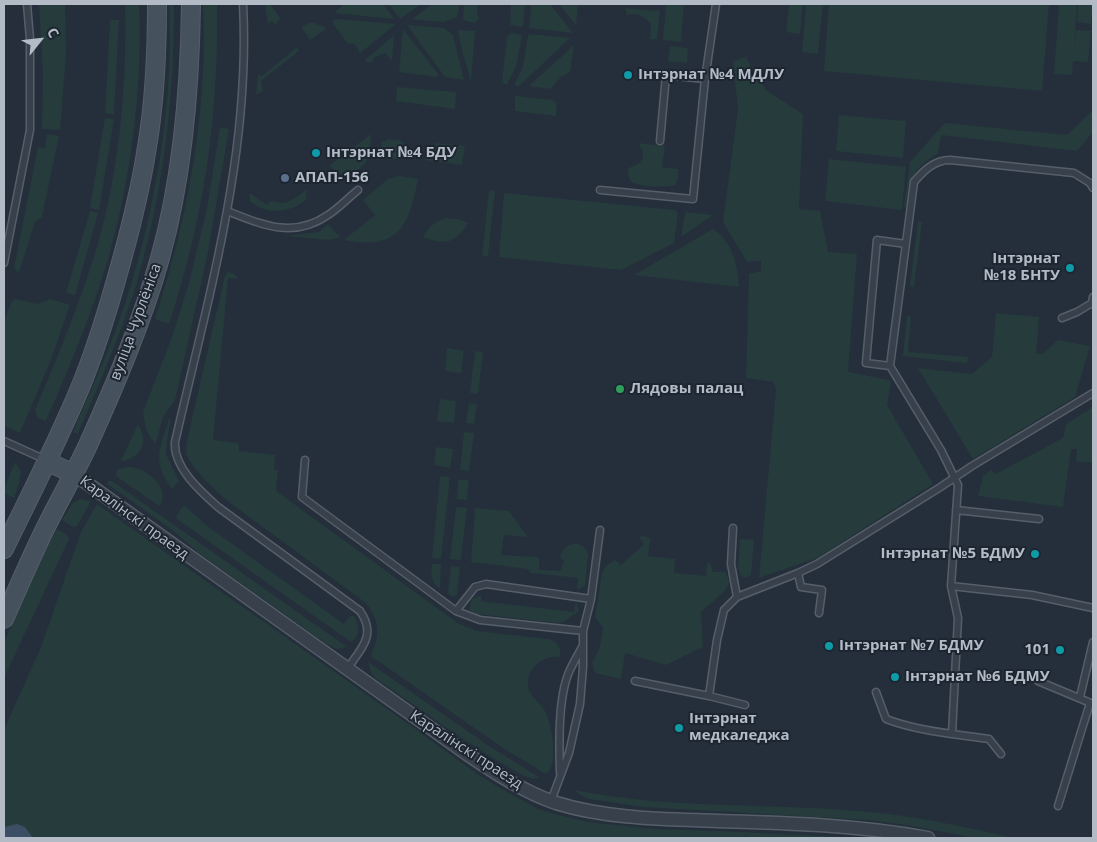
<!DOCTYPE html>
<html>
<head>
<meta charset="utf-8">
<style>
  body { margin:0 }
  #map { position:relative; width:1097px; height:842px; overflow:hidden; background:#242f3b; font-family:"Open Sans",sans-serif }
  canvas { display:block }
  .frame { position:absolute; inset:0; border:5px solid #b3bcc6; pointer-events:none }
  .north { position:absolute; left:15px; top:15px; width:50px; height:50px; -webkit-text-stroke:4px #1d2630; paint-order:stroke; rotate:61deg; font-size:14px; font-weight:700; line-height:20px; text-align:center; color:#b3bcc6 }
  .north::after { content:''; display:block; margin:auto; width:18px; height:22px; background:#b3bcc6; clip-path:polygon(50% 0,100% 100%,50% 72%,0 100%) }
</style>
</head>
<body>
<div id="map">
<canvas width="1097" height="842"></canvas>
<div class="frame"></div>
<div class="north">С</div>
</div>
<script>
const c = document.querySelector('canvas').getContext('2d');
c.lineJoin = 'round';
function fill(path, color) {
  c.fillStyle = color;
  c.fill(path, 'evenodd');
}
function stroke(path, color, width, dash) {
  c.strokeStyle = color;
  c.lineWidth = width;
  c.lineCap = dash ? 'butt' : 'round';
  c.setLineDash(dash || []);
  c.stroke(path);
}
function label(font, color, halo, rows, align = 'center') {
  c.font = font + ' "Open Sans",sans-serif';
  c.lineWidth = 4;
  c.setLineDash([]);
  c.textBaseline = 'middle';
  c.strokeStyle = halo;
  c.fillStyle = color;
  for (const [text, x, y, turn = 0] of rows) {
    c.save();
    c.translate(x, y);
    c.rotate((+turn || 0) * Math.PI / 180);
    c.textAlign = isNaN(turn) ? turn : align;
    if (halo) c.strokeText(text, 0, 0);
    c.fillText(text, 0, 0);
    c.restore();
  }
}
fill(new Path2D(`
  M39,4H65L66,56L60,130L42,129L43,75Z
  M125,4H139C142,79 134,156 116,229C100,295 73,359 46,421L38,418L35,410C59,354 82,298 99,240C120,164 127,82 125,4Z
  M169,4H173L174,9C174,101 163,193 137,282C121,334 99,384 78,434L73,432C94,383 117,333 132,281C158,196 174,92 169,4Z
  M203,4H217C219,116 204,218 169,324L155,319C188,218 208,111 203,4Z
  M265,4H270L280,18L276,25L272,21L268,24Z
  M344,4H383L394,19L334,13Z
  M389,4H421L400,19Z
  M432,4H460L457,17L444,22L415,20L414,18Z
  M464,4H478L477,13L479,18L475,23L463,20Z
  M511,4H525L523,27L510,25Z
  M531,4H550L573,33L529,28Z
  M559,4H578L576,25Z
  M666,4H684L681,42L663,40Z
  M789,4H803L800,34L786,32Z
  M806,4H823L818,54L802,52Z
  M829,4H1049L1042,91L824,71Z
  M1059,4H1077L1074,51L1076,30L1091,31L1088,62L1073,61L1072,75L1054,74Z
  M1078,4H1093L1091,24L1077,22Z
  M625,8L660,11L657,39H650L651,24C644,17 637,12 627,15Z
  M336,19L396,24L360,53L355,44L347,43L332,22Z
  M112,20H119L114,115L105,113L110,21Z
  M311,22L327,28L310,40L302,29L303,26Z
  M407,25L444,28L453,35L464,80L445,77Z
  M403,29L438,74L437,77L399,72Z
  M458,30L475,31L471,81L462,50Z
  M511,33L522,35L516,67L507,84H504L502,82L507,37Z
  M530,34L570,38L519,86L514,85L523,67L528,35Z
  M394,35L392,61L385,53L373,58L374,62H367L365,60Z
  M574,45L570,72L561,77L550,89L529,86Z
  M670,46L688,48L687,63L668,61Z
  M297,47L299,51L261,81L263,91L256,95L258,74L262,76Z
  M746,57L755,75L767,91L803,114L799,209L820,211L828,252L857,254L848,372L889,380L891,383L887,405L933,484L817,558L759,578L776,389L773,382L746,378L749,274L761,271V261L747,262L723,222L738,109L733,61Z
  M397,87L456,92L455,109L396,101Z
  M515,96L553,100L557,104L556,116L515,111Z
  M1093,110V132L1077,151L941,135L938,153C909,173 912,174 906,208L904,206L910,162L945,123L1067,135Z
  M839,115L906,121L903,158L836,151Z
  M105,118L114,119L99,210L90,208Z
  M220,127L229,129L208,252L175,400L163,417L156,443L151,439L146,429L143,412L172,337L189,283L207,208Z
  M47,134L59,136L42,217L35,222L19,272L16,271L14,268L38,147L45,148Z
  M371,134C370,164 369,160 347,179L329,166Z
  M386,139L400,140L405,144L404,159L380,158L382,141H386Z
  M436,143L465,146L462,165L425,160V155Z
  M638,143L665,146L662,167L678,169V179L675,185C668,188 634,187 630,180C628,177 628,171 628,168C643,164 648,156 638,143Z
  M829,159L906,167L902,210L825,201Z
  M399,176L418,179C409,226 399,251 344,240L375,215L363,200L388,179Z
  M307,189L306,200C288,213 268,216 250,201V193L267,205L271,201C289,206 293,199 307,189Z
  M489,190L495,191L488,256H482Z
  M504,193L675,210L678,213L674,243L621,270L499,257Z
  M90,211L98,213L75,295L66,293Z
  M685,212L713,215L681,237Z
  M446,218L458,219L468,223C456,243 445,246 423,237C429,226 435,222 446,218Z
  M918,221L922,222L914,287L910,286Z
  M328,224L340,237L329,240L285,236L319,232Z
  M713,229C732,241 738,265 739,287L634,275Z
  M228,272L234,274L238,279L228,278L213,440L237,443L239,445V451L275,455L274,470H278L276,491L459,624L477,631L548,639C558,641 561,647 560,657C542,654 523,671 529,690C532,699 541,703 545,711C551,720 556,754 552,764C551,768 549,771 546,774L503,748L371,656C372,650 375,646 376,641C380,627 375,614 366,603L233,505C220,495 194,471 187,456C185,450 187,443 188,436L225,276Z
  M15,299L38,304L50,299L70,305L50,362L20,433L4,426V322L12,301Z
  M996,313L1039,317L1036,354H1043L1058,340L1090,346L1075,397L973,459L918,368L972,374L992,357Z
  M907,316H911L908,352L968,357L967,363L903,356Z
  M447,348L464,351L461,373L445,371Z
  M475,351L483,352L478,394L470,393Z
  M440,399L456,401L454,423L437,421Z
  M469,403L477,404L474,424L466,423Z
  M1093,407V463L1076,461L1077,449H1071L1063,507L978,496L983,476L991,470L996,474L1063,438L1066,424Z
  M169,419H171L167,440L166,454L179,481L172,489C151,460 160,450 169,419Z
  M138,424C149,441 142,459 121,461Z
  M464,432L474,433L469,471L460,470Z
  M436,447L453,449L450,468L434,465Z
  M15,462L21,471L19,483L14,498L4,493V489Z
  M129,467C146,467 173,490 159,506L116,476L117,469Z
  M440,476L450,477L441,559L432,558Z
  M458,480H469L467,500L457,499Z
  M108,481H112L347,647L338,649L328,645L200,554L171,529L107,484Z
  M80,499L91,501L77,526L73,527L62,520L73,503Z
  M97,504L414,728L477,774L507,792L538,809L554,814L588,822L655,829L718,831L863,838H754L743,836V838H4V730L41,647L81,532Z
  M184,505L206,525L344,624L350,616H354C359,626 362,635 351,642L177,519L176,516Z
  M456,507L467,508L461,560L450,559Z
  M475,508L509,511L528,537L504,535L501,555L539,557V570L561,571L564,560L560,558C562,542 582,538 588,553L585,586L577,590L578,578L531,573L528,569L471,562Z
  M57,529L67,535L69,539L4,678V642L44,554Z
  M643,536L650,538L648,556L675,559L674,573L706,576L707,563H710L713,572H726L729,582L726,590L701,612L703,647L666,665L625,653L621,679L595,673L592,663L600,647L603,627L595,618L602,573L606,566L615,560L621,565L644,544L639,537Z
  M740,539L754,540L751,575L745,578L741,576L738,568Z
  M432,564H441L440,588C430,583 431,573 432,564Z
  M451,566L460,567L457,595L452,597L448,593Z
  M481,595V601L574,612L576,602L579,611L563,622L558,623L477,614L469,610L472,599Z
  M368,662L492,748L539,777L534,779L524,776L496,760L460,737L378,680L372,674Z
  M574,790C668,809 765,803 859,811C911,815 962,826 1013,838H976L907,825L869,820L644,807L589,799L580,795Z`), '#263b3c');
fill(new Path2D(`
  M17,824L25,827L33,838H4V827Z`), '#3b4e63');
const lane = new Path2D(`
  M243,4C251,153 208,298 175,442C173,467 200,491 218,507L360,611C377,635 361,649 347,669
  M660,141L666,75L705,79
  M600,190L693,199L705,79L716,4
  M227,211C263,225 293,239 328,215C339,208 348,198 358,190
  M4,263L30,130V39L27,4
  M1062,318L1077,312L1092,303L1093,297
  M890,366L866,363L877,240L906,244
  M4,441L46,460
  M305,460L302,497L456,611L480,620L583,631
  M956,510L1039,519
  M733,528L731,564L737,597
  M798,573L801,587L822,590L819,613
  M951,586L1032,595L1093,608
  M456,611L475,587L486,584L591,599
  M635,681L709,696L717,640L724,610L737,597L798,573L817,564L939,488L972,466L1093,393
  M1038,681L1093,704
  M876,692L886,719C907,727 929,731 952,734L958,618L951,586L958,485L941,450L890,366L914,182C924,170 935,160 950,160L1074,173L1090,183L1093,188
  M709,696L745,705
  M1080,697L1093,642
  M952,734L989,739L1001,754
  M560,773C559,744 558,698 569,672C573,663 578,655 582,647
  M551,801L569,753L580,704L583,667V631L591,599L600,530
  M1058,806L1090,703`);
const street = new Path2D(`
  M74,474L467,754C495,773 524,792 556,803C608,819 664,819 717,821C788,823 859,825 928,838`);
const secondary = new Path2D(`
  M46,461L74,474
  M4,549C30,496 57,443 80,388C94,354 105,319 115,284C128,239 140,193 147,147C155,100 157,52 157,4
  M4,619C19,586 33,552 50,519C62,495 76,471 88,445C115,385 142,322 160,258C183,176 190,89 191,4`);
stroke(lane, '#565f69', 9);
stroke(street, '#565f69', 15);
stroke(secondary, '#565f69', 20);
stroke(lane, '#38414b', 6);
stroke(street, '#38414b', 12);
stroke(secondary, '#46515e', 18);
for (const [x, y, r, color] of [
  [628,75,5,"#0f9aa8"],
  [316,153,5,"#0f9aa8"],
  [285,178,5,"#5c6f8a"],
  [1070,268,5,"#0f9aa8"],
  [620,389,5,"#2e9e5b"],
  [1035,554,5,"#0f9aa8"],
  [829,646,5,"#0f9aa8"],
  [1060,650,5,"#0f9aa8"],
  [895,677,5,"#0f9aa8"],
  [679,728,5,"#0f9aa8"]
]) {
  const dot = new Path2D();
  dot.arc(x, y, r, 0, 2 * Math.PI);
  c.fillStyle = color;
  c.fill(dot);
  stroke(dot, '#1d2630', 2);
}
label('bold 15px', '#b3bcc6', '#1d2630', [
  ["Інтэрнат №4 МДЛУ",638,75],
  ["Інтэрнат №4 БДУ",326,153],
  ["АПАП-156",295,178],
  ["Інтэрнат",1060,259,"right"],
  ["№18 БНТУ",1060,276,"right"],
  ["Лядовы палац",630,389],
  ["Інтэрнат №5 БДМУ",1025,554,"right"],
  ["Інтэрнат №7 БДМУ",839,646],
  ["101",1050,650,"right"],
  ["Інтэрнат №6 БДМУ",905,677],
  ["Інтэрнат",689,719],
  ["медкаледжа",689,736]
], 'left');
label('15px', '#b3bcc6', '#1d2630', [
  ["вуліца Чурлёніса",136,322,-70],
  ["Каралінскі праезд",134,518,36],
  ["Каралінскі праезд",466,750,33]
]);
</script>
</body>
</html>
